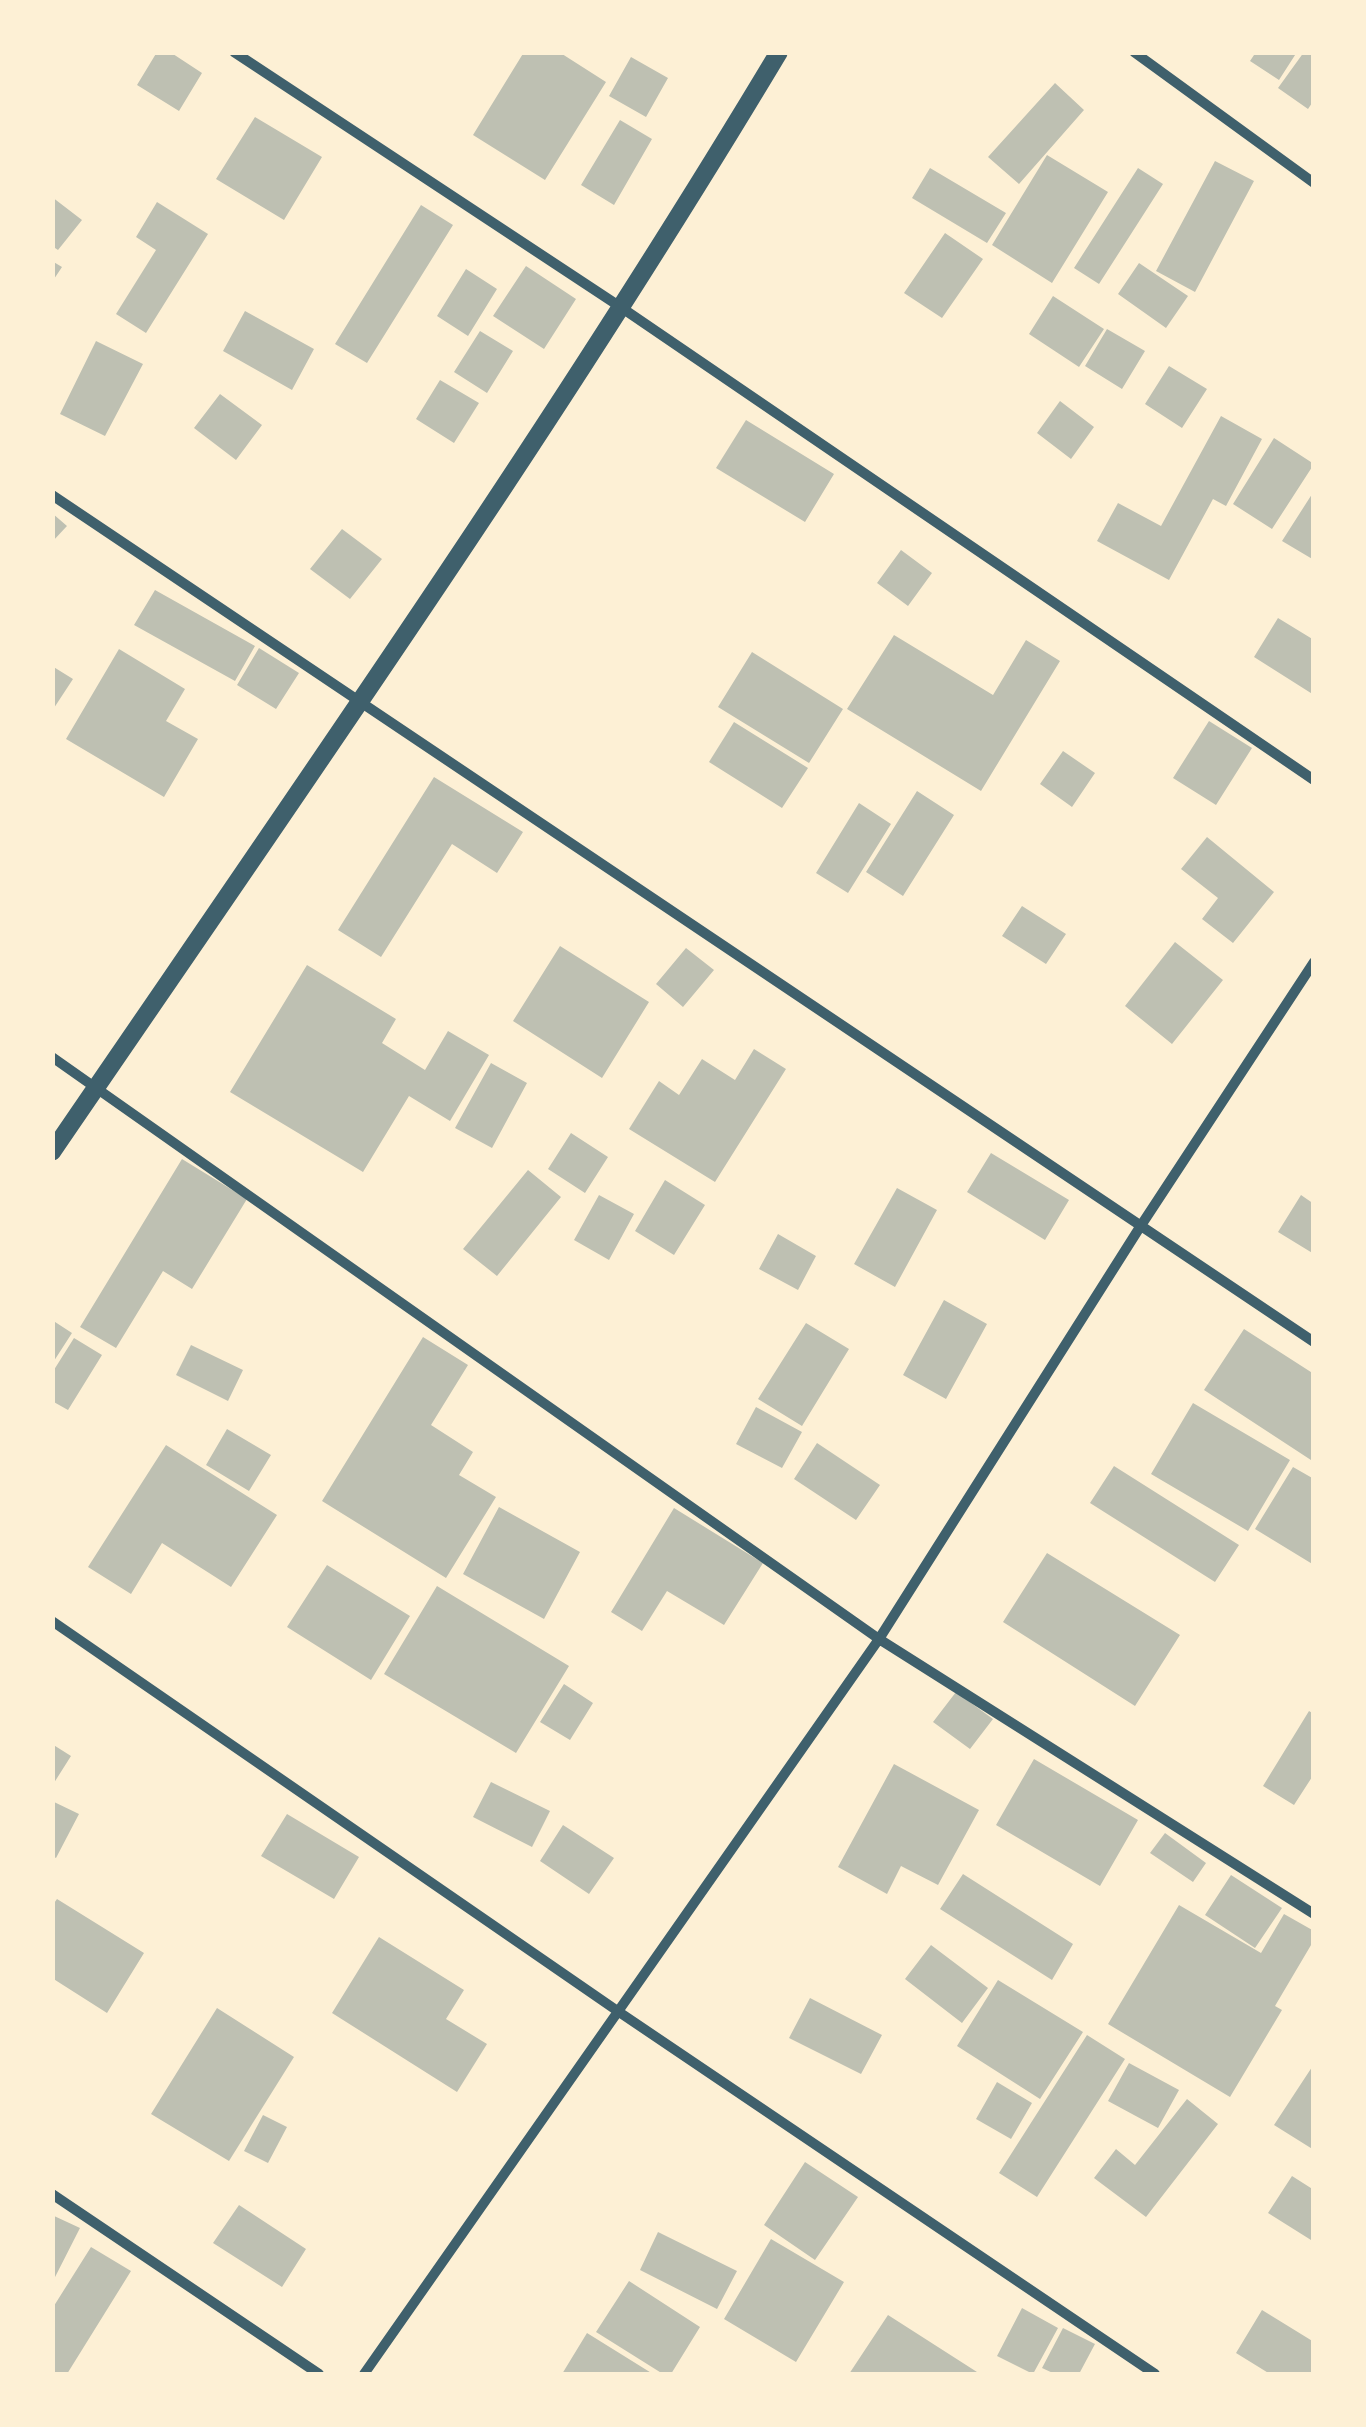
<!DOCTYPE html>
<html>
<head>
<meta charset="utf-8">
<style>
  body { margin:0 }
  #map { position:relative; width:1366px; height:2427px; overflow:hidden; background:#fdf0d5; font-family:Montserrat,sans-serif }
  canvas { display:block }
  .frame { position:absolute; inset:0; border:55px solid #fdf0d5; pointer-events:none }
</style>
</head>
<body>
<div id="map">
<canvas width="1366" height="2427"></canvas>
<div class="frame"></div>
</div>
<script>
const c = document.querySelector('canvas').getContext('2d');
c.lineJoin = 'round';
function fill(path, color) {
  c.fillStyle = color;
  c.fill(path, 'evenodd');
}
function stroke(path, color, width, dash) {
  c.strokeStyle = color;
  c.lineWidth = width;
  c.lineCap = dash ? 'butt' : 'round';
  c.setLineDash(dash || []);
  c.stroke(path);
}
fill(new Path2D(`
  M157,52H170L202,73L179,111L137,85Z
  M524,52H559L606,82L545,180L473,135Z
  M1256,52H1297L1279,80L1250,61Z
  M1304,52L1314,54V100L1308,109L1278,88Z
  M631,57L668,78L646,117L609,96Z
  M1055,83L1084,110L1019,184L988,157Z
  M255,117L322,157L284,220L216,179Z
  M620,120L652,139L614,205L581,185Z
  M1047,155L1108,192L1052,283L992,245Z
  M1215,161L1254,181L1195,292L1156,271Z
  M930,168L1006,213L987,243L912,198Z
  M1138,168L1163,184L1099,284L1074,268Z
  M52,197L82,220L58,250L52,246Z
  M157,202L208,234L146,333L116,314L156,250L136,237Z
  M421,205L453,225L367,363L335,344Z
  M945,233L983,259L942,318L904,293Z
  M52,261L62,267L52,282Z
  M1139,263L1188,296L1166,328L1118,294Z
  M526,266L576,299L544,349L493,316Z
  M466,269L497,289L468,336L437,316Z
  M1053,296L1104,329L1079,367L1029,334Z
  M245,311L314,349L292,390L223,351Z
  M1107,329L1145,351L1122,389L1085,366Z
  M480,331L513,351L487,393L454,372Z
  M96,341L143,364L105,436L60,414Z
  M1169,366L1207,389L1182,428L1145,404Z
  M440,380L479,403L454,443L416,419Z
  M220,394L262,425L236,460L194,428Z
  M1060,401L1094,427L1071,459L1037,433Z
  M1221,416L1262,439L1226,506L1213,499L1169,580L1097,541L1118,503L1161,526Z
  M746,420L834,474L805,522L716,468Z
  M1274,438L1314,464L1272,529L1233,504Z
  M1314,491V560L1282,541Z
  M52,513L67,526L52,542Z
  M342,529L382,559L350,599L310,569Z
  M901,550L932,573L908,606L877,583Z
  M155,590L255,646L235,681L134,625Z
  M1278,618L1314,640V695L1254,657Z
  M894,635L993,695L1026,640L1060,661L981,791L847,709Z
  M259,648L299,673L276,709L237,685Z
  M119,649L185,689L166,721L198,739L164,797L66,739Z
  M752,652L843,709L809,763L718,707Z
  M52,666L73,679L52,711Z
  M1209,721L1252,748L1216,805L1173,778Z
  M734,722L808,768L782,808L709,762Z
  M1063,751L1095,773L1072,807L1040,784Z
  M434,777L523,832L497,873L452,844L381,957L338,930Z
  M917,791L954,815L903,896L866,872Z
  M859,803L891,824L848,893L816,873Z
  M1207,837L1274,892L1233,943L1202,919L1218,898L1181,869Z
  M1022,906L1066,934L1046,964L1002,936Z
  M1175,942L1223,980L1172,1044L1125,1006Z
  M560,946L649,1002L602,1078L513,1021Z
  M686,948L714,970L683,1007L656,984Z
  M307,965L396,1019L382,1043L425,1070L448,1031L489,1055L450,1121L409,1096L363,1172L230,1092Z
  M754,1049L786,1069L715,1182L629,1129L659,1081L679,1095L702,1059L735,1080Z
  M491,1063L527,1083L492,1148L455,1128Z
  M571,1133L608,1157L585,1193L548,1169Z
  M991,1153L1069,1200L1045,1240L967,1192Z
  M182,1159L247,1199L192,1289L163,1271L116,1348L80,1327Z
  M528,1170L561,1197L497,1276L463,1249Z
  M665,1180L705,1205L674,1255L635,1231Z
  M897,1188L937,1210L895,1287L854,1264Z
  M599,1195L634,1214L609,1260L574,1240Z
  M1301,1195L1314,1204V1254L1278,1232Z
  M778,1234L816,1256L798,1290L759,1269Z
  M944,1300L987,1324L946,1399L903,1375Z
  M52,1320L72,1333L52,1364Z
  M806,1323L849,1349L802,1426L758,1399Z
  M1244,1329L1314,1374V1462L1204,1390Z
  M423,1337L468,1365L431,1425L473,1452L459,1475L496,1497L446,1578L322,1501Z
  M74,1338L102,1355L68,1410L52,1401V1373Z
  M191,1345L243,1370L228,1401L176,1375Z
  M1193,1403L1290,1460L1248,1531L1151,1474Z
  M756,1407L802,1432L782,1468L736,1444Z
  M227,1429L271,1455L249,1491L206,1465Z
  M817,1443L880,1485L856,1520L794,1479Z
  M166,1445L277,1515L231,1587L162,1543L131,1594L88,1567Z
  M1114,1466L1239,1545L1215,1582L1090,1503Z
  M1293,1467L1314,1479V1565L1255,1529Z
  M499,1507L580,1552L544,1619L463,1574Z
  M674,1508L763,1563L724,1625L667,1591L642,1631L611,1612Z
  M1047,1553L1180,1635L1135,1706L1003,1622Z
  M327,1565L410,1616L371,1680L287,1627Z
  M437,1586L569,1666L516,1753L384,1674Z
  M564,1684L593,1703L570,1740L540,1722Z
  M956,1692L993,1719L970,1749L933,1722Z
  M1309,1711L1314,1714V1774L1294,1805L1263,1786Z
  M52,1744L71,1756L52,1786Z
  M1034,1759L1138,1820L1100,1886L996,1825Z
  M894,1764L979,1810L938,1885L901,1866L887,1894L838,1867Z
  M491,1782L550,1811L532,1847L473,1817Z
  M52,1801L79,1814L56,1858L52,1856Z
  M287,1814L359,1857L334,1899L261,1856Z
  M563,1825L614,1858L589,1894L540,1861Z
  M1165,1833L1206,1863L1193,1882L1150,1853Z
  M963,1874L1073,1944L1052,1980L940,1909Z
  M1231,1875L1282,1908L1255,1948L1205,1915Z
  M57,1899L144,1953L107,2013L52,1978V1906Z
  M1179,1905L1261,1953L1284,1914L1314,1931V1940L1275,2006L1282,2010L1230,2097L1108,2024Z
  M379,1937L464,1990L446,2019L487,2044L457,2092L332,2013Z
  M931,1945L988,1988L962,2023L905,1979Z
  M998,1980L1083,2032L1040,2099L957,2046Z
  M810,1998L882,2035L861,2074L789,2038Z
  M217,2008L294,2057L229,2161L151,2114Z
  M1087,2035L1125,2059L1037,2197L999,2173Z
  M1129,2063L1179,2090L1158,2128L1108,2101Z
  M1314,2064V2150L1274,2125Z
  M997,2082L1032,2103L1011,2139L976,2119Z
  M1187,2099L1218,2124L1146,2217L1094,2178L1116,2149L1135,2165Z
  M263,2115L287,2127L268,2163L244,2151Z
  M805,2162L858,2197L815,2260L764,2225Z
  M1292,2176L1314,2190L1311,2240L1268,2213Z
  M239,2205L306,2249L282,2287L213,2243Z
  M52,2215L80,2228L52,2283Z
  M658,2232L737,2271L717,2309L640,2270Z
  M771,2239L844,2282L796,2362L724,2319Z
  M91,2247L131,2271L67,2374H52V2309Z
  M629,2281L700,2327L671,2374H663L596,2332Z
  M1022,2308L1058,2328L1033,2374L997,2356Z
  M1262,2310L1314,2342V2374H1270L1236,2353Z
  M888,2315L977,2372L976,2374H849Z
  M1063,2328L1095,2344L1079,2374H1055L1042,2368Z
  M587,2333L653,2374H562Z`), '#bec0b2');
stroke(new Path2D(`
  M234,52L622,308L1314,780
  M1134,52L1314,183
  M52,495L1314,1342
  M52,1057L879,1639L1314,1914
  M52,1621L619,2012L1155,2374
  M52,2194L319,2374
  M364,2374L879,1639L1140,1227L1314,962`), '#3f606c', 10);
stroke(new Path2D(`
  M52,1152C300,789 553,429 779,52`), '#3f606c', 18);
</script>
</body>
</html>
